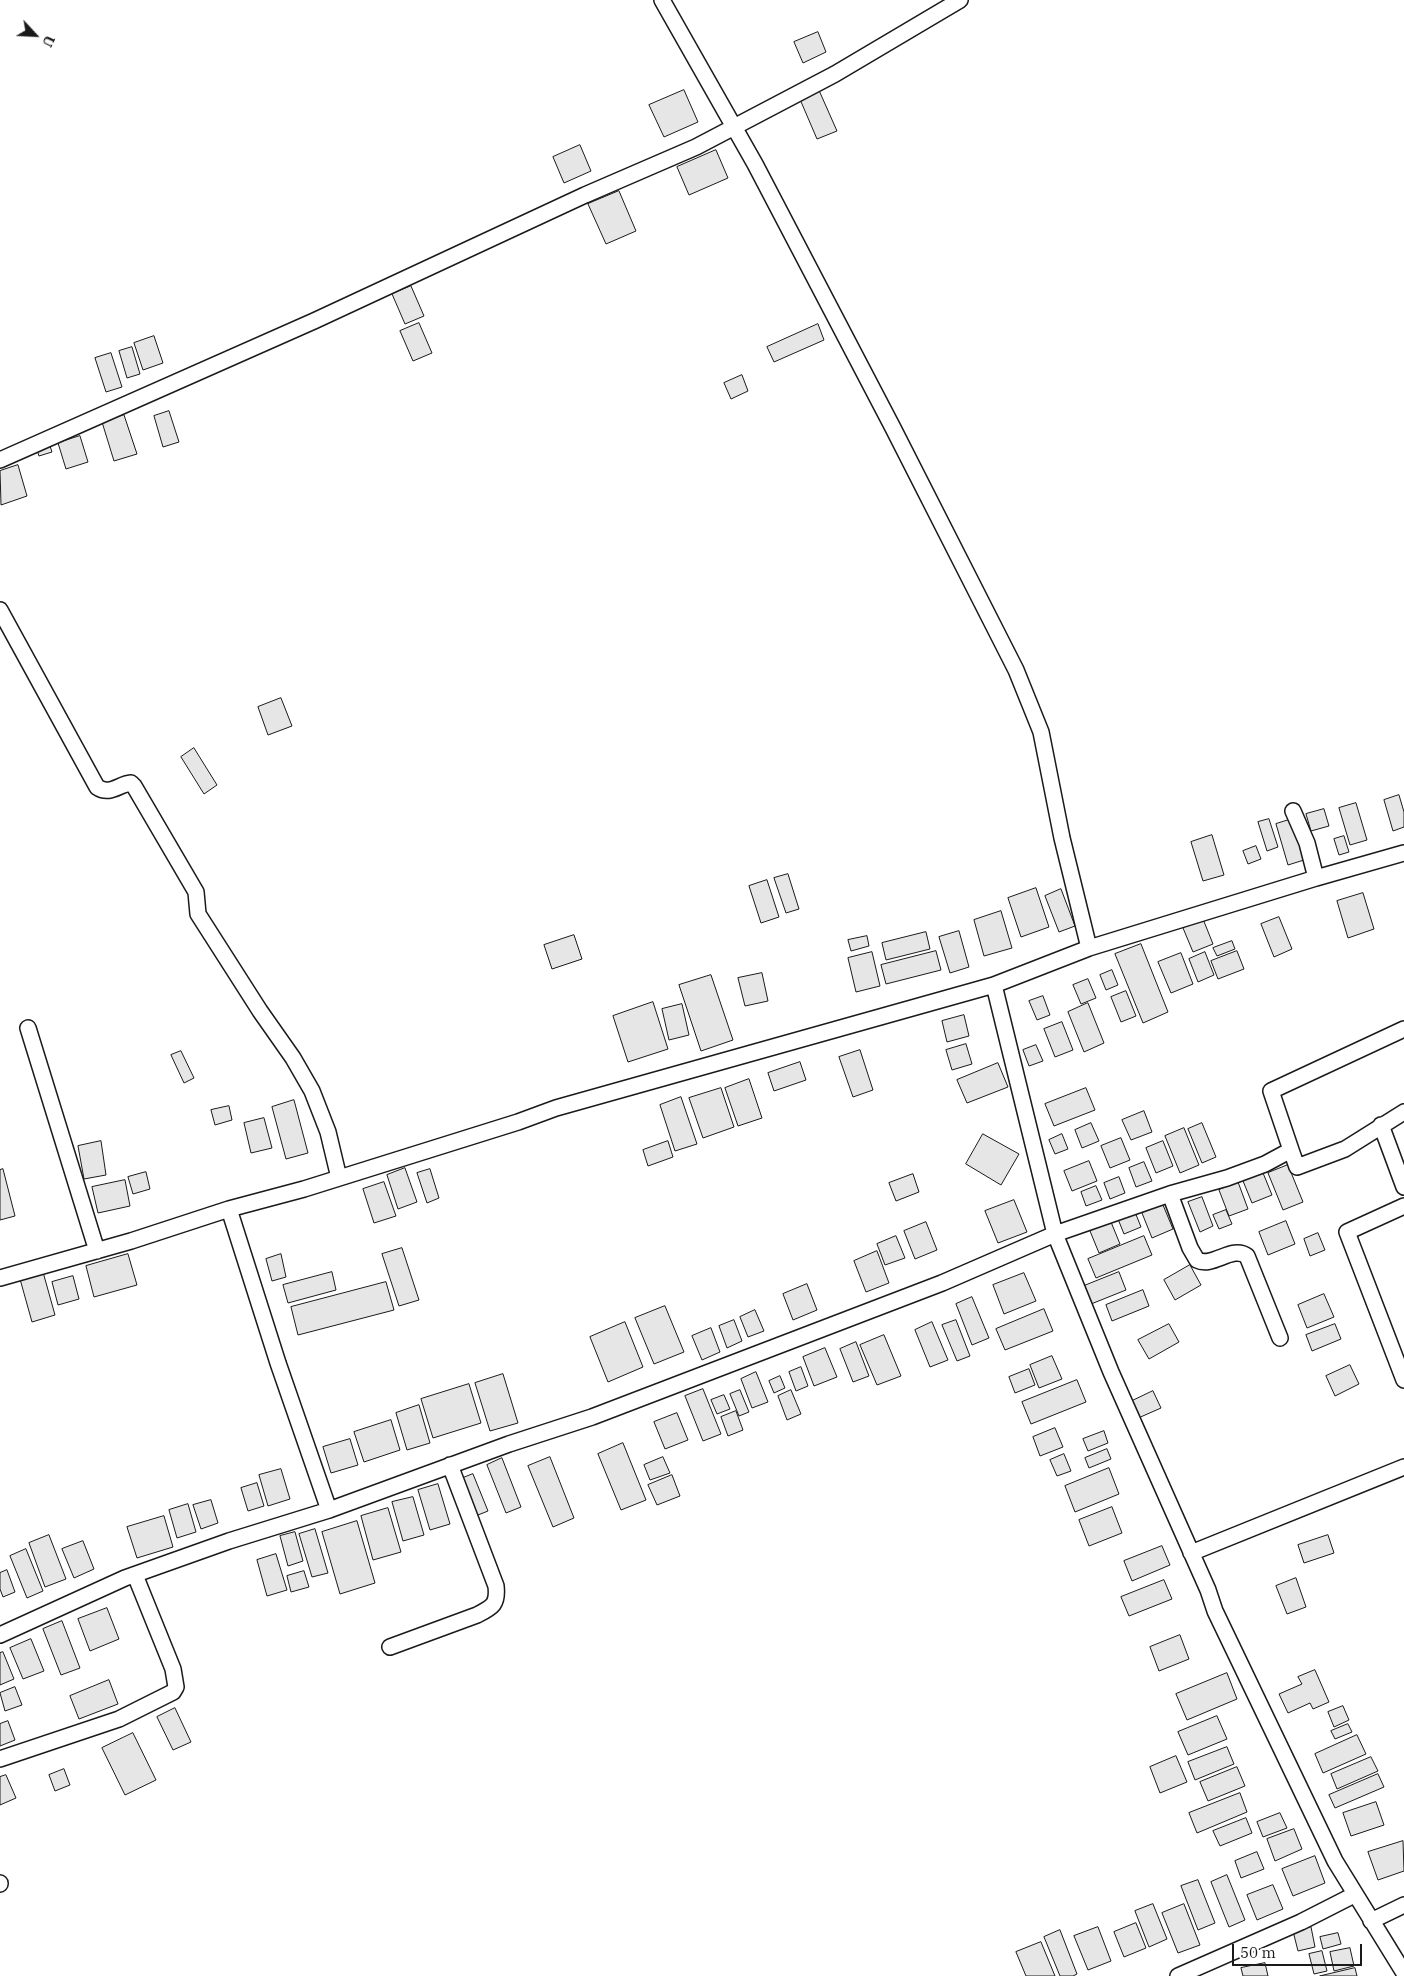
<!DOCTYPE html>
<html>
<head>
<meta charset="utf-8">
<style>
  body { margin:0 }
  #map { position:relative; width:1404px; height:1976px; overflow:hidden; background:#fff; font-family:"IBM Plex Serif",serif }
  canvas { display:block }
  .north { position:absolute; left:10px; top:10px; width:50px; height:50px; -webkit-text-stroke:4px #fff; paint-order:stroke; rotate:115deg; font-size:14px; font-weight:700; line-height:20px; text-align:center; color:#1a1a1a }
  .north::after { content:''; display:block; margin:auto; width:18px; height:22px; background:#1a1a1a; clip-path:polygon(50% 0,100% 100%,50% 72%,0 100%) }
  .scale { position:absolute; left:1232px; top:1944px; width:130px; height:22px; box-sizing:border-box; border:2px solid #1a1a1a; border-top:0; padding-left:6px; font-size:15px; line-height:18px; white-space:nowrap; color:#1a1a1a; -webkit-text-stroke:4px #fff; paint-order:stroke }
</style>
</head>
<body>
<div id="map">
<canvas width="1404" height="1976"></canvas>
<div class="north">U</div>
<div class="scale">50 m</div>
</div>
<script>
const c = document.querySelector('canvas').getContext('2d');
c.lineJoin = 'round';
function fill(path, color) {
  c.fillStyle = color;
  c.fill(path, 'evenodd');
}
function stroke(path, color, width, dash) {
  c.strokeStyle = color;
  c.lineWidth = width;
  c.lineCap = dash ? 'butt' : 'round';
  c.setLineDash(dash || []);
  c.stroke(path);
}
const building = new Path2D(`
  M818,32L826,52L803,63L794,42Z
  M818,88L837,131L817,139L799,97Z
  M684,90L698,122L664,137L649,105Z
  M580,145L591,171L564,183L553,157Z
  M716,150L728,178L689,195L677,167Z
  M619,191L636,231L606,244L588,204Z
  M411,286L424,316L405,324L392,294Z
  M419,323L432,353L413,361L400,331Z
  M818,324L824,340L774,362L767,347Z
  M154,336L163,363L143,370L134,343Z
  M132,347L140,374L127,378L119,351Z
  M111,353L122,387L106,392L95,358Z
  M742,375L748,391L731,399L724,383Z
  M169,411L179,442L163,447L154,416Z
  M124,415L137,454L114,461L102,422Z
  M80,436L88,462L66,469L58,443Z
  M49,443L52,452L39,456L36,447Z
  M18,465L27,496L1,505L0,471Z
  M281,698L292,726L268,735L258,707Z
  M194,748L217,785L204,794L181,757Z
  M1399,795L1404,812V827L1393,831L1384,800Z
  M1356,803L1367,840L1350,845L1339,808Z
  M1324,809L1329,826L1311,831L1306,814Z
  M1269,819L1278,847L1267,851L1258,822Z
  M1292,819L1304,860L1288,865L1276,824Z
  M1212,835L1224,875L1203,881L1191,842Z
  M1344,836L1349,852L1339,855L1334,839Z
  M1256,846L1261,859L1248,864L1243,851Z
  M788,874L799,909L786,913L774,878Z
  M767,880L779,917L761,923L749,886Z
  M1036,888L1049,927L1021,937L1008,898Z
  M1061,889L1075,926L1059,932L1045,896Z
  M1363,893L1374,929L1348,938L1337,901Z
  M1001,911L1012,948L984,956L974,920Z
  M1279,917L1292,949L1274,957L1261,924Z
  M1203,919L1213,944L1193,952L1183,928Z
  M959,931L969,967L950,973L939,937Z
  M926,932L930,949L886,960L882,943Z
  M574,935L582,959L552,969L544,945Z
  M867,936L869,946L851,951L848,940Z
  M1232,941L1235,949L1217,956L1213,948Z
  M1141,944L1168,1012L1143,1023L1115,954Z
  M936,951L941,970L886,984L881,965Z
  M1237,951L1244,969L1218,979L1211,961Z
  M872,952L880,986L856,992L848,958Z
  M1205,952L1214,975L1198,982L1189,959Z
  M1181,953L1193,984L1171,993L1158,962Z
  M1112,970L1118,985L1106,990L1100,975Z
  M762,973L768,1001L745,1006L738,978Z
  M711,975L733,1040L701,1051L679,985Z
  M1088,979L1096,998L1081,1004L1073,985Z
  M1126,991L1136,1016L1121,1022L1111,997Z
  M1043,996L1050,1015L1037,1020L1029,1001Z
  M653,1002L668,1049L628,1062L613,1016Z
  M1088,1003L1104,1043L1084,1052L1068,1012Z
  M682,1004L689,1035L669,1040L662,1009Z
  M964,1015L969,1036L947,1042L942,1021Z
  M1062,1022L1073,1050L1055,1057L1044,1029Z
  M966,1044L972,1064L952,1070L946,1050Z
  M1036,1045L1043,1061L1029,1066L1023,1050Z
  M860,1050L873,1090L853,1097L839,1057Z
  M181,1051L194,1078L184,1083L171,1055Z
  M800,1062L806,1080L774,1091L768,1073Z
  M998,1063L1008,1087L967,1103L957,1080Z
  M749,1079L762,1118L738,1126L725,1088Z
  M721,1088L734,1127L703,1138L689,1098Z
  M1086,1088L1095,1110L1054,1126L1045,1104Z
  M681,1097L697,1144L675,1151L660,1105Z
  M294,1100L308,1153L286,1159L272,1107Z
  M229,1106L232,1120L215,1125L211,1110Z
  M1144,1111L1152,1132L1131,1140L1122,1120Z
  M264,1118L272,1148L251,1153L244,1123Z
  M1091,1123L1099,1141L1082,1148L1075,1130Z
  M1202,1123L1216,1157L1202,1163L1188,1129Z
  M1184,1128L1199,1165L1180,1173L1165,1136Z
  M983,1134L1019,1154L1001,1185L966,1164Z
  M1062,1134L1068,1149L1055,1154L1049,1140Z
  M1121,1138L1130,1160L1110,1168L1101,1146Z
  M101,1141L106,1175L84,1179L78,1146Z
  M668,1141L673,1157L648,1166L643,1150Z
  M1163,1141L1173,1166L1156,1173L1146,1148Z
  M1089,1161L1097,1181L1072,1191L1064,1171Z
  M1144,1162L1152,1181L1136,1187L1129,1168Z
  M1288,1165L1303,1202L1283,1210L1268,1173Z
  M405,1168L417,1202L398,1209L387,1175Z
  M1261,1168L1272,1195L1252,1203L1241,1176Z
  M3,1169L15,1216L0,1220V1170Z
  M430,1169L439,1198L427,1203L417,1173Z
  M146,1172L150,1189L133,1194L128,1177Z
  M913,1174L919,1192L896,1201L889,1183Z
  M1119,1177L1125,1193L1110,1199L1104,1183Z
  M125,1180L130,1206L98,1213L92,1187Z
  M384,1182L396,1216L374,1223L363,1189Z
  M1238,1182L1248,1209L1229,1216L1219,1190Z
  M1096,1186L1102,1200L1086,1206L1081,1192Z
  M1202,1197L1213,1226L1200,1232L1188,1202Z
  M1014,1200L1027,1232L998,1243L985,1211Z
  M1163,1205L1173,1229L1152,1238L1142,1213Z
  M1226,1210L1232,1224L1219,1229L1213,1215Z
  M1135,1212L1141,1227L1124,1234L1118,1219Z
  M1286,1221L1295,1244L1268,1255L1259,1232Z
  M926,1222L937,1250L915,1259L904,1231Z
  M1111,1222L1120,1244L1099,1253L1090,1231Z
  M1318,1233L1325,1250L1310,1256L1304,1239Z
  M896,1236L905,1258L885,1265L877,1244Z
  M1144,1236L1152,1255L1096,1278L1088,1259Z
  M402,1248L419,1300L399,1306L382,1254Z
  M877,1251L889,1283L866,1292L854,1261Z
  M128,1254L137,1285L94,1297L86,1266Z
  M281,1254L286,1277L272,1281L266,1259Z
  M1190,1265L1201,1285L1175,1300L1164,1280Z
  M43,1272L55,1315L32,1322L20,1279Z
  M332,1272L336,1290L288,1303L283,1285Z
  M1119,1272L1126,1290L1091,1304L1084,1286Z
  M1024,1273L1036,1301L1004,1314L993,1285Z
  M73,1276L79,1299L58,1305L52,1282Z
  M386,1282L394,1310L298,1335L291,1307Z
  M807,1284L817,1310L793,1320L783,1294Z
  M1143,1290L1149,1306L1112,1321L1106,1305Z
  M1324,1294L1334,1317L1307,1328L1298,1305Z
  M972,1297L989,1338L972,1345L956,1304Z
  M665,1306L684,1352L654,1364L635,1318Z
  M1044,1309L1053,1331L1005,1350L996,1329Z
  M755,1310L764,1331L748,1337L740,1317Z
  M734,1320L742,1341L727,1348L719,1326Z
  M956,1320L970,1356L957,1361L942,1325Z
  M625,1322L643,1367L608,1382L590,1337Z
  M932,1322L948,1360L930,1367L915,1330Z
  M1169,1324L1179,1342L1149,1359L1138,1340Z
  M1335,1324L1341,1339L1312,1351L1306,1335Z
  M711,1328L720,1352L702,1360L692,1336Z
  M884,1335L901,1376L877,1385L860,1345Z
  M856,1342L869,1376L853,1382L840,1349Z
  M825,1348L837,1377L814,1386L803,1357Z
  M1052,1356L1062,1379L1039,1388L1030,1365Z
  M1350,1365L1359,1384L1335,1396L1326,1376Z
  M801,1367L808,1386L796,1391L789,1372Z
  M1029,1369L1035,1385L1015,1393L1009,1377Z
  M756,1372L768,1402L752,1408L741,1379Z
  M503,1374L518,1423L490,1431L475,1383Z
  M780,1376L785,1388L774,1393L769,1381Z
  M1077,1380L1086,1402L1031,1424L1022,1402Z
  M469,1384L481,1423L433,1438L421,1399Z
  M703,1389L721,1434L703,1441L685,1396Z
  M740,1390L749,1412L739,1416L730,1394Z
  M791,1390L801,1414L787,1420L778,1396Z
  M1153,1391L1161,1408L1136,1419L1128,1403Z
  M724,1395L730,1409L717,1414L711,1400Z
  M419,1405L430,1443L407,1450L396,1413Z
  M736,1411L743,1430L728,1436L721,1417Z
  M677,1413L688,1440L665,1449L654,1422Z
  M391,1420L400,1450L364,1462L354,1432Z
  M1055,1428L1063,1447L1040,1456L1033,1437Z
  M1104,1431L1108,1443L1088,1451L1083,1439Z
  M350,1439L358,1465L331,1473L323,1447Z
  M623,1443L646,1500L621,1510L598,1454Z
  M1107,1449L1111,1459L1089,1468L1085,1458Z
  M1064,1454L1071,1471L1057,1476L1050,1460Z
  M550,1457L574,1518L553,1527L528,1466Z
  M663,1457L670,1473L650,1480L644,1465Z
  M502,1458L521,1507L506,1513L487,1465Z
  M1109,1468L1119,1494L1075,1512L1065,1486Z
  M281,1469L290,1499L268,1506L259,1475Z
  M473,1474L488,1511L473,1517L458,1480Z
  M672,1475L680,1496L657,1505L648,1485Z
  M257,1483L264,1506L248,1511L241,1488Z
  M438,1484L450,1524L430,1530L418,1490Z
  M413,1497L424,1535L403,1541L392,1502Z
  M211,1500L218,1523L201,1529L193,1505Z
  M188,1504L196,1532L177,1538L169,1510Z
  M1112,1507L1122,1533L1089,1546L1079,1520Z
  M388,1508L401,1552L373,1560L361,1516Z
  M164,1516L173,1547L137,1558L127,1527Z
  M357,1521L375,1583L340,1594L322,1532Z
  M315,1529L328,1573L312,1577L299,1534Z
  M295,1532L303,1561L288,1566L280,1536Z
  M49,1535L66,1579L45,1587L29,1543Z
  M1328,1535L1334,1553L1304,1563L1298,1545Z
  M83,1541L94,1569L74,1578L62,1549Z
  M1162,1546L1170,1565L1132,1581L1124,1561Z
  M26,1549L43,1591L27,1598L10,1556Z
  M276,1554L287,1590L267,1596L257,1560Z
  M7,1570L15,1592L3,1597L0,1589V1573Z
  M304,1571L309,1587L291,1592L287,1576Z
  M1296,1578L1306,1607L1287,1614L1276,1586Z
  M1164,1580L1172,1599L1129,1616L1121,1597Z
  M107,1608L119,1639L90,1651L78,1619Z
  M62,1621L80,1668L61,1675L43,1629Z
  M1180,1635L1189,1659L1159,1671L1150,1647Z
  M31,1639L44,1671L23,1679L10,1648Z
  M3,1652L14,1679L0,1685V1653Z
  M1315,1670L1329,1702L1313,1709L1310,1703L1288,1713L1279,1694L1302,1684L1298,1677Z
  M1227,1673L1237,1699L1187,1720L1176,1694Z
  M109,1680L118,1704L79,1719L70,1696Z
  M15,1687L22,1705L5,1711L0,1693Z
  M1343,1706L1349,1720L1334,1727L1328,1712Z
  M175,1708L191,1742L173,1750L157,1717Z
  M1217,1716L1227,1739L1188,1755L1178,1732Z
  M8,1721L15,1740L0,1746V1724Z
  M1348,1724L1352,1732L1335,1739L1331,1731Z
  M133,1733L156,1780L125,1795L102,1748Z
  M1357,1735L1366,1754L1323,1773L1315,1754Z
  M1227,1747L1234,1764L1195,1780L1188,1762Z
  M1176,1756L1187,1782L1160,1793L1150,1767Z
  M1371,1757L1378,1771L1337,1789L1331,1774Z
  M1237,1767L1245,1786L1208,1801L1200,1782Z
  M64,1769L70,1785L55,1791L49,1775Z
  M1378,1774L1384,1787L1335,1808L1329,1795Z
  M6,1775L16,1798L0,1805V1777Z
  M1240,1793L1247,1812L1197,1833L1189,1813Z
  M1376,1802L1384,1825L1351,1836L1343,1813Z
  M1280,1813L1287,1828L1263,1837L1257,1822Z
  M1246,1818L1252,1833L1220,1846L1213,1831Z
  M1294,1829L1302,1849L1275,1861L1267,1839Z
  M1403,1841L1404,1871L1378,1880L1368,1852Z
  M1257,1852L1264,1869L1241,1878L1235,1861Z
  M1315,1856L1325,1883L1293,1896L1282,1869Z
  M1227,1875L1245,1920L1229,1927L1211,1882Z
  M1198,1880L1215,1923L1198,1930L1181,1886Z
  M1273,1885L1283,1909L1257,1920L1247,1895Z
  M1153,1904L1167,1939L1149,1947L1135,1911Z
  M1184,1904L1200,1945L1178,1953L1162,1913Z
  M1136,1923L1146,1948L1124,1957L1114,1932Z
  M1098,1927L1111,1961L1088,1970L1074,1936Z
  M1311,1927L1315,1947L1298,1951L1293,1931Z
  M1060,1930L1077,1974L1073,1976H1060L1044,1937Z
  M1338,1933L1341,1944L1323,1949L1320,1937Z
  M1041,1942L1055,1976H1026L1016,1952Z
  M1350,1948L1354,1966L1334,1971L1330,1952Z
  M1322,1951L1327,1971L1314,1974L1309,1954Z
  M1265,1963L1268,1976H1243L1241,1968Z
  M1355,1968L1357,1976H1320Z`);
fill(building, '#e6e6e6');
stroke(building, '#1a1a1a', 1);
const minor = new Path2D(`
  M662,0L755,164L893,428L1016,670L1041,732L1062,838L1089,948
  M0,460L314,321L585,195L696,147L835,74L960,0
  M0,610L97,787C110,796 119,784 131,783L134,786L196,892L198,914L260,1011L293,1058L312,1091L328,1132L339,1178
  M1293,811L1307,843L1316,878
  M994,985L1055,1234L1111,1372L1208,1590L1215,1611L1335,1861L1404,1973
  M28,1028L97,1251
  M1381,1125L1404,1187
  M1291,1150L1271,1091L1404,1029
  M1170,1194L1190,1248L1197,1260C1213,1268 1232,1245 1247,1256L1280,1338
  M1404,1206L1347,1232L1404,1380
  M229,1209L278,1363L329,1510
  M0,1278L131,1241L229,1209L304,1189L518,1122L556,1108L994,985L1089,948L1316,878L1404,853
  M1191,1553L1404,1467
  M0,1635L125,1578L229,1541L329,1510L509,1444L592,1417L942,1283L1055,1234L1170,1194L1227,1178L1265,1164L1291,1150L1297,1167L1345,1149L1404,1112
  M390,1647L477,1615C493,1607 498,1604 496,1586L450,1465
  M0,1759L119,1719L173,1692L176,1687L173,1669L135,1575
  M0,1883V1884
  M1371,1921L1404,1905
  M1178,1976L1301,1922L1354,1895`);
stroke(minor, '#1a1a1a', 18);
stroke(minor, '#fff', 15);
</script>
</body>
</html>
